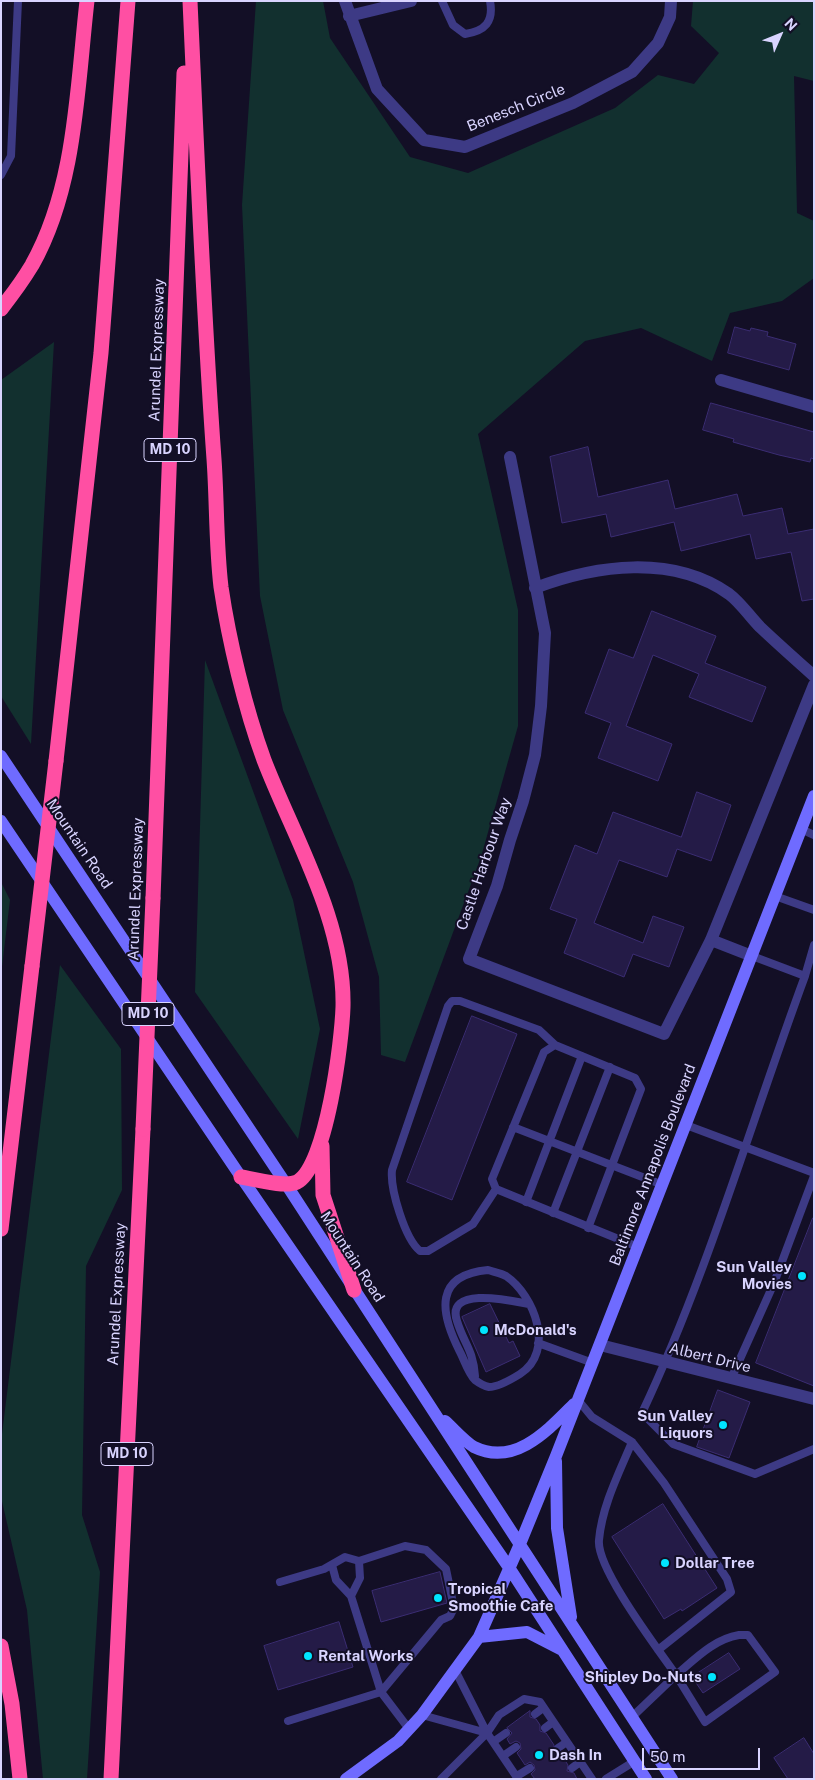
<!DOCTYPE html>
<html>
<head>
<meta charset="utf-8">
<style>
  body { margin:0 }
  #map { position:relative; width:815px; height:1780px; overflow:hidden; background:#130f26; font-family:"Public Sans",sans-serif }
  canvas { display:block }
  .frame { position:absolute; inset:0; border:2px solid #d9d4ff; pointer-events:none }
  .north { position:absolute; left:755px; top:10px; width:50px; height:50px; -webkit-text-stroke:4px #130f26; paint-order:stroke; rotate:46deg; font-size:14px; font-weight:700; line-height:20px; text-align:center; color:#d9d4ff }
  .north::after { content:''; display:block; margin:auto; width:18px; height:22px; background:#d9d4ff; clip-path:polygon(50% 0,100% 100%,50% 72%,0 100%) }
  .scale { position:absolute; left:642px; top:1748px; width:118px; height:22px; box-sizing:border-box; border:2px solid #d9d4ff; border-top:0; padding-left:6px; font-size:15px; line-height:18px; white-space:nowrap; color:#d9d4ff; -webkit-text-stroke:4px #130f26; paint-order:stroke }
</style>
</head>
<body>
<div id="map">
<canvas width="815" height="1780"></canvas>
<div class="frame"></div>
<div class="north">N</div>
<div class="scale">50 m</div>
</div>
<script>
const c = document.querySelector('canvas').getContext('2d');
c.lineJoin = 'round';
function fill(path, color) {
  c.fillStyle = color;
  c.fill(path, 'evenodd');
}
function stroke(path, color, width, dash) {
  c.strokeStyle = color;
  c.lineWidth = width;
  c.lineCap = dash ? 'butt' : 'round';
  c.setLineDash(dash || []);
  c.stroke(path);
}
function label(font, color, halo, rows, align = 'center') {
  c.font = font + ' "Public Sans",sans-serif';
  c.lineWidth = 4;
  c.setLineDash([]);
  c.textBaseline = 'middle';
  c.strokeStyle = halo;
  c.fillStyle = color;
  for (const [text, x, y, turn = 0] of rows) {
    c.save();
    c.translate(x, y);
    c.rotate((+turn || 0) * Math.PI / 180);
    c.textAlign = isNaN(turn) ? turn : align;
    if (halo) c.strokeText(text, 0, 0);
    c.fillText(text, 0, 0);
    c.restore();
  }
}
fill(new Path2D(`
  M256,1H323L330,38L410,157L468,173L615,108L658,75L694,84L719,53L691,26L693,1H814V81L794,76L797,213L814,221V278L782,301L730,313L712,361L641,328L585,341L478,434L518,610V726L481,857L405,1062L381,1055L379,977L353,882L283,710L260,596L242,205Z
  M54,342L31,744L1,696V380Z
  M205,660L293,900L320,1029L298,1139L195,992Z
  M1,882L10,900L1,975Z
  M60,965L121,1049L122,1190L86,1266L82,1515L100,1572L87,1779H43L27,1610L1,1497V1442Z`), '#12302f');
const building = new Path2D(`
  M735,327L750,331L751,328L768,332L767,336L796,344L789,370L728,353Z
  M711,403L814,432V459L811,458L810,462L779,455L733,442L734,439L703,430Z
  M588,447L598,497L668,480L675,509L737,494L743,516L782,508L788,534L814,529V599L802,601L791,552L756,559L750,534L681,551L674,522L611,537L606,514L562,523L550,457Z
  M652,611L716,636L705,663L766,687L752,722L689,697L699,674L653,655L626,726L672,744L658,781L598,758L611,723L585,713L609,649L633,658Z
  M697,792L731,805L711,861L677,849L667,877L619,860L594,923L643,943L653,916L684,927L669,967L633,954L624,977L564,953L577,919L550,909L575,845L597,854L613,812L681,837Z
  M472,1016L517,1034L452,1200L407,1182Z
  M813,1218H814V1386L756,1363Z
  M490,1304L509,1343L513,1341L520,1356L486,1372L462,1317Z
  M718,1390L750,1402L729,1458L697,1447Z
  M663,1504L717,1588L682,1611L681,1609L664,1619L612,1537Z
  M440,1572L447,1603L381,1622L372,1591Z
  M339,1622L353,1667L278,1690L264,1646Z
  M729,1653L740,1669L703,1693L692,1677Z
  M530,1711V1717L536,1719L540,1725V1731L546,1733L554,1745V1751L560,1753L568,1765L567,1771L574,1773L577,1779H535L531,1774L535,1770L534,1765L530,1762L525,1765L517,1753L521,1749L520,1743L516,1741L510,1744L507,1739L512,1733L507,1728Z
  M804,1738L814,1754V1779H788L774,1758Z`);
fill(building, '#241b47');
stroke(building, '#3b2d73', 1);
stroke(new Path2D(`
  M442,1L453,25L465,34C485,31 494,22 490,1
  M1,175L11,156L18,1
  M801,829L814,835
  M775,896L814,910
  M814,945L805,976C751,1122 708,1273 642,1413L673,1444L755,1474L814,1449
  M752,956L805,976
  M686,1125L814,1173
  M513,1127L663,1185
  M496,1189L473,1224L428,1251H420C405,1239 390,1189 392,1170L448,1006L452,1001H460L539,1030L555,1045
  M526,1202L582,1056
  M553,1213L610,1067
  M588,1228L641,1089L635,1078L555,1045L544,1052L492,1179L496,1189L638,1247
  M488,1270C494,1272 501,1273 506,1276C534,1295 556,1351 520,1374C512,1379 499,1387 489,1387C484,1386 479,1383 475,1380C468,1373 464,1359 459,1350C440,1312 434,1275 488,1270Z
  M538,1343L593,1363
  M475,1376C473,1349 464,1344 457,1321C445,1285 513,1301 529,1304
  M731,1379L774,1283L814,1176
  M578,1400L592,1417L632,1442L664,1483L727,1579L731,1592L658,1650
  M632,1442C619,1473 602,1506 599,1540C596,1568 658,1649 676,1675L633,1716
  M332,1565L336,1580L351,1596L360,1578L359,1561
  M280,1582L324,1569L345,1557L359,1561L405,1546L426,1550L446,1569L454,1608L450,1616L441,1620L381,1692L409,1729
  M739,1635H748L775,1672L705,1722L676,1675C695,1659 714,1639 739,1635Z
  M455,1670L487,1733L518,1779
  M535,1714L543,1708
  M422,1715L487,1733
  M288,1721L381,1692L351,1596
  M545,1728L553,1722
  M493,1742L506,1733
  M558,1748L567,1742
  M503,1756L516,1747
  M572,1768L580,1762
  M517,1776L530,1768
  M441,1779L487,1733L499,1715L524,1699L540,1702L592,1779
  M606,1779L635,1761`), '#3d3a85', 8);
stroke(new Path2D(`
  M345,1L377,89L424,140L465,147L573,103L632,72L658,43L670,17L671,1
  M349,16L411,1
  M721,380L814,407
  M510,457L545,633L541,706L535,755L523,801L510,840L497,886L469,959L664,1034L711,940L814,685
  M535,588C596,565 672,554 729,594C741,603 750,617 760,627C778,644 796,660 814,676
  M711,940L752,956
  M600,1345L814,1399`), '#3d3a85', 12);
stroke(new Path2D(`
  M1,756L286,1184L672,1779
  M1,821L241,1177L510,1569L646,1779
  M445,1421C454,1429 464,1441 474,1447C515,1467 548,1430 574,1404
  M556,1461L557,1528L571,1617
  M479,1637L527,1632L562,1650
  M346,1779L398,1741L422,1715L479,1637L520,1544L556,1456L814,796`), '#6f6bff', 12);
stroke(new Path2D(`
  M190,1C197,154 203,307 214,459C217,501 216,545 221,587C229,641 245,708 264,760C294,838 345,921 343,1007C342,1039 327,1166 297,1182C285,1188 254,1179 241,1177
  M1,309C12,295 23,280 32,265C76,187 77,88 87,1
  M56,761L101,353L128,1
  M153,898L184,73
  M322,1146L323,1195L354,1290
  M1,1229L32,966
  M1,1646L12,1704L20,1779
  M111,1779L143,1129`), '#ff4fa3', 15);
stroke(new Path2D(`
  M32,966L56,761
  M143,1129L153,898`), '#ff4fa3', 15);
for (const [x, y, r, color] of [
  [802,1276,5,"#00e5ff"],
  [484,1330,5,"#00e5ff"],
  [723,1425,5,"#00e5ff"],
  [665,1563,5,"#00e5ff"],
  [438,1598,5,"#00e5ff"],
  [308,1656,5,"#00e5ff"],
  [712,1677,5,"#00e5ff"],
  [539,1755,5,"#00e5ff"]
]) {
  const dot = new Path2D();
  dot.arc(x, y, r, 0, 2 * Math.PI);
  c.fillStyle = color;
  c.fill(dot);
  stroke(dot, '#130f26', 2);
}
for (const [x, y, w] of [
  [170,450,52],
  [148,1014,52],
  [127,1454,52]
]) {
  const box = new Path2D();
  box.roundRect(x - w / 2, y - 11.5, w, 23, 4);
  c.fillStyle = '#130f26';
  c.fill(box);
  stroke(box, '#d9d4ff', 1);
}
label('bold 14px', '#d9d4ff', null, [
  ["MD 10",170,450],
  ["MD 10",148,1014],
  ["MD 10",127,1454]
]);
label('15px', '#d9d4ff', '#130f26', [
  ["Benesch Circle",516,108,-22],
  ["Arundel Expressway",157,350,-88],
  ["Mountain Road",79,844,56],
  ["Castle Harbour Way",484,864,-71],
  ["Arundel Expressway",136,889,-88],
  ["Baltimore Annapolis Boulevard",653,1165,-69],
  ["Mountain Road",352,1257,57],
  ["Arundel Expressway",117,1294,-87],
  ["Albert Drive",710,1358,14]
]);
label('bold 15px', '#d9d4ff', '#130f26', [
  ["Sun Valley",792,1267,"right"],
  ["Movies",792,1284,"right"],
  ["McDonald's",494,1330],
  ["Sun Valley",713,1416,"right"],
  ["Liquors",713,1433,"right"],
  ["Dollar Tree",675,1563],
  ["Tropical",448,1589],
  ["Smoothie Cafe",448,1606],
  ["Rental Works",318,1656],
  ["Shipley Do-Nuts",702,1677,"right"],
  ["Dash In",549,1755]
], 'left');
</script>
</body>
</html>
